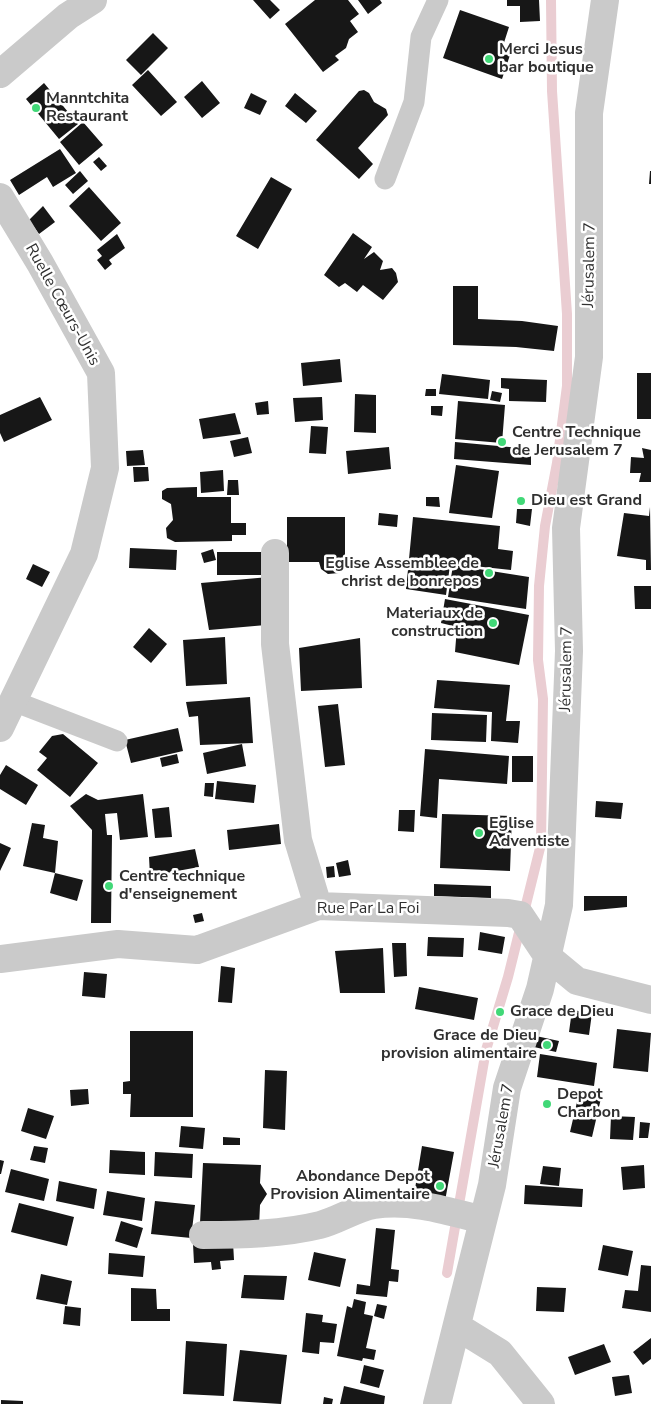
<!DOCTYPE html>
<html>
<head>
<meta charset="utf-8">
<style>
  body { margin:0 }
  canvas { display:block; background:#fff }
</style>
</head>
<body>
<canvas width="651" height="1404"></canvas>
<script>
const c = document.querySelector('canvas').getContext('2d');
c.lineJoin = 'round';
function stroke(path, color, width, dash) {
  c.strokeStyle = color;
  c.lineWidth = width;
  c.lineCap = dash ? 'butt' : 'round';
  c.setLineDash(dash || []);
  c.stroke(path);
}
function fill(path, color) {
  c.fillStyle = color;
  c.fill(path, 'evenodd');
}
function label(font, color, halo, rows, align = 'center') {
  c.font = font + ' "Nunito Sans",sans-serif';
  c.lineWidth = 5;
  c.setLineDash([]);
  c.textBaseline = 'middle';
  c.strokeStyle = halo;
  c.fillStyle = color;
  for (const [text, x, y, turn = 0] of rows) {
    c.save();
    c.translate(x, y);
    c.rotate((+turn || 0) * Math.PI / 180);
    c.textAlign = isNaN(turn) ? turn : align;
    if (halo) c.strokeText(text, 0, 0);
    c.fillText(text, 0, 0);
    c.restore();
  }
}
stroke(new Path2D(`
  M447,1273L486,1050L508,977L541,844L543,699L538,660L539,586L545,526L557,463L567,386V314L552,91L551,0`), '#eacdd2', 10);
fill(new Path2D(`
  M253,0H270L280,10L270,19Z
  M315,0H348L359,14L350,21L358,32L349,39L346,48L335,56L339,60L323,72L285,24Z
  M358,0H380L382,3L368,14Z
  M507,0H539L540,21L520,22V6H507Z
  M460,10L509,27L501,52L510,55L502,79L443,58Z
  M153,33L168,48L141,75L126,60Z
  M148,70L177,102L161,116L132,85Z
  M202,81L220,103L202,118L184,97Z
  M44,83L78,124L59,139L26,99Z
  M364,90L369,93L374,102L386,109L388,115L358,148L373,164L359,179L316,140L359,91Z
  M251,93L267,101L260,115L244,108Z
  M295,93L317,111L306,123L285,106Z
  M83,122L103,145L79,165L60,142Z
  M60,149L76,173L53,187L47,177L19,195L10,180Z
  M99,157L107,166L101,171L93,162Z
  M80,171L88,181L73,194L65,185Z
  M650,171H651V184H649Z
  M271,177L292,189L258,249L236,236Z
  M89,187L121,223L101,241L69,206Z
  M43,206L55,222L39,234L29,220Z
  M353,233L372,247L364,259L374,252L383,261L380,270L392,268L396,273L398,282L383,300L363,285L357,292L345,283L339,287L324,275Z
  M117,234L125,248L109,260L112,264L105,270L97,260L102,256L97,250Z
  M453,286H478V319L522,321L558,326L554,351L516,347L453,345Z
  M340,359L342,382L303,386L301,363Z
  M637,373H651V419H637Z
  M442,374L490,380L488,399L439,394Z
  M501,378L547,380L546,402L509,401V389L501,388Z
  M426,389H436V396H425Z
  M492,391L502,393L500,402L490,400Z
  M355,394L376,395V433L354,432Z
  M40,397L52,420L4,442L0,433V415Z
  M322,397L323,420L295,422L293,398Z
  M268,401L269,414L257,415L255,403Z
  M458,401L505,405L502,443L455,439Z
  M431,406H443L442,416L431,415Z
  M235,413L241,434L203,439L199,419Z
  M311,426L328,427L326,454L309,453Z
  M248,437L252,453L234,457L230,441Z
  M455,442L531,449V465L454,459Z
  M389,447L391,469L348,474L346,451Z
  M642,448L651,450V482H639L641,473H630L631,457L644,458Z
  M143,450L145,465L127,466L126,451Z
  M456,465L499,471L492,518L449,513Z
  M133,467H148L149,481L134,482Z
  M223,470L224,491L201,493L200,472Z
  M228,480H238L239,495H227Z
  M197,487V497H231V523H246V535H232V541L175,542L167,538L166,528L173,520L171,504L162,499V491L167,488Z
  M426,497H439L440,507L426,506Z
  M650,507L651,570H646V560L617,556L624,513L649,516Z
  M517,509H532L530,526L516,523Z
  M379,513L398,515L397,527L378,525Z
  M287,517H345V562L339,573L328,574L321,569L319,562H287Z
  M413,517L500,526L498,549L513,551L511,570L409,559Z
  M130,548L177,550L176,570L129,568Z
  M213,549L216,560L204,563L201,553Z
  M217,552H264V575H217Z
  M409,560L450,565L446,595L406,589Z
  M33,564L50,572L42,587L26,579Z
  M453,565L529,577L526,609L448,597Z
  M269,577L266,625L209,630L201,583Z
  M634,586H651V609H635Z
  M445,599L529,615L519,665L455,652L457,627L441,623Z
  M149,628L167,644L151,663L133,647Z
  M225,637L227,684L186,686L183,640Z
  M360,638L362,688L301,691L299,648Z
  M437,680L510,685L506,721H520L518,743L491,741L492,712L434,708Z
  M250,697L253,743L200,745L198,716L189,717L186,702Z
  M338,704L345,765L325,767L318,706Z
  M432,713L487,715L486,742L431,740Z
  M178,728L183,751L131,763L125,740Z
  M63,734L98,763L70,797L37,770L47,758L39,752L52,736Z
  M242,744L246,766L207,774L203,753Z
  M425,749L509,756L507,784L439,779L437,818L420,816Z
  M177,754L179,763L162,767L160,758Z
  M512,756H533V782H512Z
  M6,765L38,785L26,805L0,789V775Z
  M217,781L256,785L254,803L215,799Z
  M205,783H214L213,797L204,796Z
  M86,794L98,800L143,794L148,837L120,840L117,813L105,814L107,835H112L111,923H91L92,830L70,806Z
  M596,801L623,803L621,819L595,817Z
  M169,807L172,837L155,838L152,809Z
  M399,810H415L414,832L398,831Z
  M442,814L512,816L510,871L440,868Z
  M32,823L45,825L43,838L58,841L55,873L23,866Z
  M279,824L281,844L229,850L227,830Z
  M0,843L11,848L0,871Z
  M195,849L199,867L150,876L149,857Z
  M348,860L351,875L339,877L336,863Z
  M334,866L335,877L327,878L326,867Z
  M55,873L83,880L77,901L50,893Z
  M434,884L491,886V898L434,896Z
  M584,896H627V907L584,911Z
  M202,913L204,921L195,923L193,915Z
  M480,932L505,937L502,954L478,950Z
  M428,937L464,938L463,957L427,956Z
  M392,943H406L407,976L394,977Z
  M383,948L385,993H340L335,951Z
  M221,966L235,968L232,1003L218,1002Z
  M84,972L107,974L105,998L82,996Z
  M419,987L478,998L474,1020L415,1009Z
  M572,1010L592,1013L589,1035L569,1032Z
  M617,1029L651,1033L648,1072L613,1068Z
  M130,1031H193V1117H130L131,1094H123V1082L130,1081Z
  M536,1036L559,1041L556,1052L534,1047Z
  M540,1054L597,1063L594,1086L537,1077Z
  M265,1070L287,1071L285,1130L263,1128Z
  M88,1089L89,1104L71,1106L70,1090Z
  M580,1089L602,1094L592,1137L570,1132Z
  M28,1108L54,1116L46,1139L21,1131Z
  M611,1116L635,1117L633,1140L610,1139Z
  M640,1122L650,1123L648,1138H639Z
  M181,1126L205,1128L203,1149L179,1147Z
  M223,1137L240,1138V1145H223Z
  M34,1146L48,1148L45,1163L30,1160Z
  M422,1146L454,1152L445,1201L414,1195Z
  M110,1150L145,1152V1175L109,1173Z
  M155,1152L193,1154L192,1178L154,1176Z
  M0,1160L4,1161L1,1174H0Z
  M203,1163L261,1165L260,1183L267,1194L260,1205L259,1227L200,1223Z
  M644,1165L645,1188L623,1190L621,1167Z
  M543,1166L561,1168L559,1186L540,1184Z
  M11,1169L49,1179L44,1201L5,1192Z
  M59,1181L97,1189L94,1209L56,1201Z
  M525,1185L583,1189L582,1207L524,1204Z
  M107,1191L145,1198L142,1221L103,1215Z
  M155,1201L195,1205L191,1238L151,1234Z
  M19,1203L74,1217L67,1246L11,1232Z
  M121,1221L143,1228L137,1248L115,1241Z
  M376,1228L395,1230L391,1269L399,1270L398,1282L389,1281L387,1297L356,1294L357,1284L370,1286Z
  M233,1242L234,1260L220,1261L221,1269L212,1270L211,1262L194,1263L193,1244Z
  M603,1245L633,1251L628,1276L598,1270Z
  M314,1252L346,1259L340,1287L308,1280Z
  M109,1253L145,1256L143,1277L108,1274Z
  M641,1265L651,1266V1312L622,1308L625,1290L638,1291Z
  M41,1274L72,1281L67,1305L36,1299Z
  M244,1275L287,1276L284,1300L241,1298Z
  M537,1287L566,1288L564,1312L536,1311Z
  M131,1288L156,1289L157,1309H170V1321H131Z
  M354,1299L366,1302L364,1314L373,1316L366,1348L376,1350L374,1360L363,1358L362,1361L337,1356L347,1306L352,1308Z
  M377,1304L387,1306L384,1319L374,1316Z
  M65,1306L81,1308L80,1326L63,1324Z
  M306,1313L323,1315L322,1322L337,1324L334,1343L320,1342L319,1354L302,1352Z
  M651,1338V1359L643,1365L633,1352Z
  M186,1341L227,1344L224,1396L183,1394Z
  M604,1344L611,1362L575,1375L568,1357Z
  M240,1350L287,1355L281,1404L233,1401Z
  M364,1365L384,1370L379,1388L360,1383Z
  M629,1375L632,1393L615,1396L612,1377Z
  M344,1386L385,1396L384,1404H340Z
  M324,1397L333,1399L332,1404H323Z
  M1,1400L23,1401V1404H1Z`), '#171717');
stroke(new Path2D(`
  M385,179L414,102L421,37L438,0
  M13,701L117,741`), '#cacaca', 21);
stroke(new Path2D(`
  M0,74L68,16L93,0
  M0,197L40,263L101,373L105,468L84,554L0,728
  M275,553V644L298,840L318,906
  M0,959L118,944L197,950L318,906L508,913L520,915L548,957L577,981L651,1000
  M203,1235C242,1235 283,1234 320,1225C339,1220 356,1208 374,1205C410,1199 448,1211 483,1220
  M458,1327L500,1353L541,1404
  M437,1404L492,1185L507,1088L540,989L559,905L569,651L566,528L589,357V113L605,0`), '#cacaca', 28);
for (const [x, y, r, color] of [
  [489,59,5,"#41d877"],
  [36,108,5,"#41d877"],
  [502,442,5,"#41d877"],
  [521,501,5,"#41d877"],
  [489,573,5,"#41d877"],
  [493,623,5,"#41d877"],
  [479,833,5,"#41d877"],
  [109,886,5,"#41d877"],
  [500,1012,5,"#41d877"],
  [547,1045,5,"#41d877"],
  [547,1104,5,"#41d877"],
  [440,1186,5,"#41d877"]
]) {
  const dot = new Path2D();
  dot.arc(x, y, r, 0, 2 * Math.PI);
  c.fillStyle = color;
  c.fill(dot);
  stroke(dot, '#fff', 2);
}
label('bold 16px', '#303030', '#fff', [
  ["Merci Jesus",499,50],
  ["bar boutique",499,68],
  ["Manntchita",46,99],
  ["Restaurant",46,117],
  ["Centre Technique",512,433],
  ["de Jerusalem 7",512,451],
  ["Dieu est Grand",531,501],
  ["Eglise Assemblee de",479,564,"right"],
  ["christ de bonrepos",479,582,"right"],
  ["Materiaux de",483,614,"right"],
  ["construction",483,632,"right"],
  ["Eglise",489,824],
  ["Adventiste",489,842],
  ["Centre technique",119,877],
  ["d'enseignement",119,895],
  ["Grace de Dieu",510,1012],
  ["Grace de Dieu",537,1036,"right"],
  ["provision alimentaire",537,1054,"right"],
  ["Depot",557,1095],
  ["Charbon",557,1113],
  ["Abondance Depot",430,1177,"right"],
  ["Provision Alimentaire",430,1195,"right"]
], 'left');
label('16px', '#303030', '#fff', [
  ["Jérusalem 7",590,265,-89],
  ["Ruelle Cœurs-Unis",62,305,61],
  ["Jérusalem 7",567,669,-89],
  ["Rue Par La Foi",368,909],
  ["Jérusalem 7",502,1126,-80]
]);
</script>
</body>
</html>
